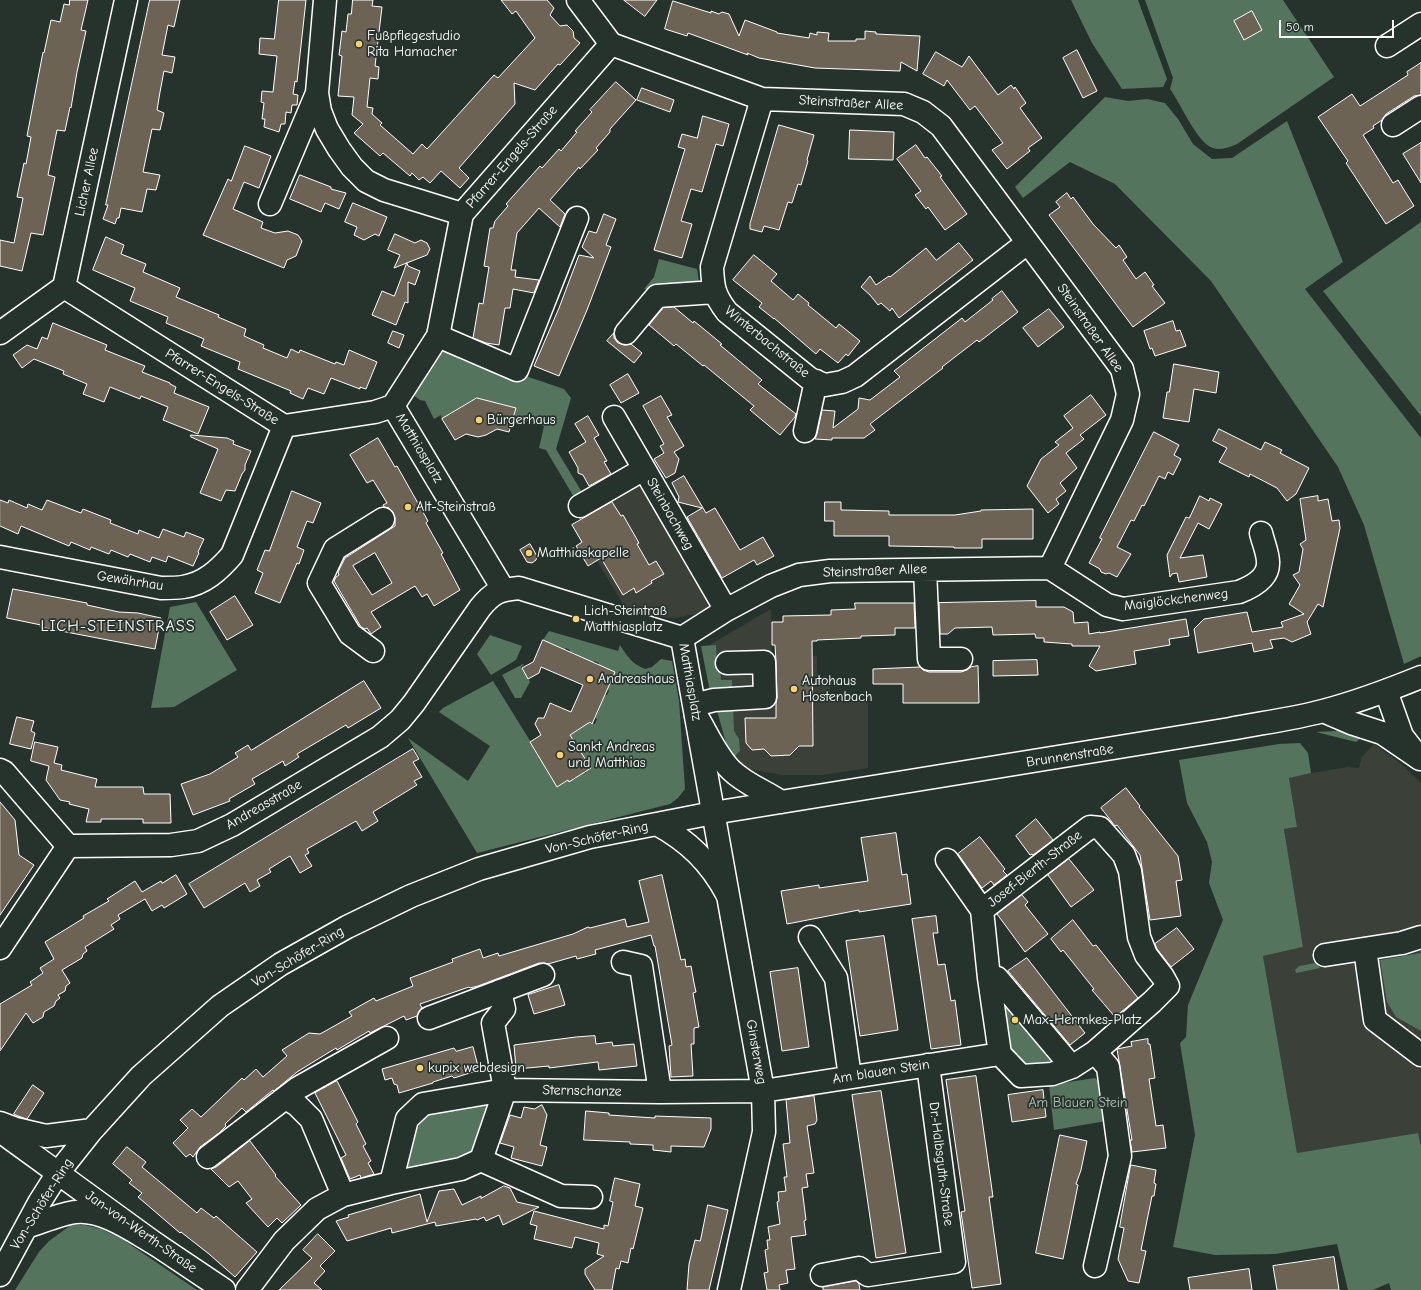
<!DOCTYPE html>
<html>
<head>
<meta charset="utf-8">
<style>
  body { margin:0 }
  #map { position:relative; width:1421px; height:1290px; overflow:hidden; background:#26332d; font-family:"Comic Neue",sans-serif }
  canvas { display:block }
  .scale { position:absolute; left:1279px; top:20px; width:115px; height:18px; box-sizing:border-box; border:2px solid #fff; border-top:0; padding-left:5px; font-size:12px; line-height:14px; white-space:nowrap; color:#fff; -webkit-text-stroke:3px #26332d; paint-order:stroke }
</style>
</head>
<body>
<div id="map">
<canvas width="1421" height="1290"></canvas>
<div class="scale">50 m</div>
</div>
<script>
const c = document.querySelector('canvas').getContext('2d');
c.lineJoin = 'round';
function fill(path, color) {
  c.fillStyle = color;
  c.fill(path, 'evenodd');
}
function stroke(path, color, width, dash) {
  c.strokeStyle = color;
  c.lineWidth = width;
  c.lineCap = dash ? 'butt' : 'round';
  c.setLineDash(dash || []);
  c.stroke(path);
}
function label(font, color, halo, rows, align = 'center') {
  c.font = font + ' "Comic Neue",sans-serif';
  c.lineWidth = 3.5;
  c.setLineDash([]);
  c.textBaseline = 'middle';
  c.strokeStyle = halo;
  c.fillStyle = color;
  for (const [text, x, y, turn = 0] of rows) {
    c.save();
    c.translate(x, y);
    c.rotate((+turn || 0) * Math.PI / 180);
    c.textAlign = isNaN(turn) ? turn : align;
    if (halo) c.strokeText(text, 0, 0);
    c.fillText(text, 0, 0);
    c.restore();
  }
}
fill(new Path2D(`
  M640,477L708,595L709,603L706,609L695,614L675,618L652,616L625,607L597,561L588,566L581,543L571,525L585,517L582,510Z
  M771,609L772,657L817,656V685L830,684V693L868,694V768L822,775H782L748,769L735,760L729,748L704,662V651L711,644Z
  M1374,744L1400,763L1421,783V1147L1418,1133L1297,1153L1263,956L1303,947L1284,829L1297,827L1289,777L1348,767L1359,768L1362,757Z`), '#3b4139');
fill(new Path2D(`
  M1071,0H1138L1167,79L1163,87L1122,89L1092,43Z
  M1145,0H1283L1334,77L1237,144C1229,147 1221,151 1213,148C1197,143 1181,104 1170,89L1173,78Z
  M1105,97L1128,101L1147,99L1165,103L1178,119L1193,144L1212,159L1232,158L1287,121L1343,262L1305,289L1421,438V656L1404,664L1364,525L1338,467L1211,281L1115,184L1070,162L1023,198L1015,187Z
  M1421,222V416L1323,291Z
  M659,259L697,269L700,289L690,291L644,289L654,277Z
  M440,348L462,349L459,359L502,375L505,369L564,389L571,398L556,449L586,499L578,504L546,450L539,448L544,426L514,417L516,408L477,398L442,419L441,415L434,419L425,401L420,400L412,394Z
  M196,602L237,670L174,707L151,708L170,607Z
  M549,631L618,651L620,645C628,657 631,663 645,669L652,667L661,659L672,661L679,701L685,789L678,798L670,804L477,853L408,738L468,781L490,746L439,712L443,708L493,681L558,786L568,780L570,781L590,769L570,735L584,726L587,721L595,724L597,719L595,718L605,695H607L609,691L608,689L615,672L598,665L599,663L594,661L593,663L570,652V650L566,648L564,650L543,640Z
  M490,635L522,646L516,660L491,675L477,654Z
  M716,645L717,666L720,669L721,680H732V692H710L701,646Z
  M523,664L524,665L521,667L530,682L521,698H515L502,675Z
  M733,705L734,731L739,739L740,751L733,758L726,746V743L716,707Z
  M1354,730L1361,738L1356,742L1316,732Z
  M1300,743L1308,753L1311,773L1289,778L1297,827L1284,829L1303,947L1263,956L1297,1153L1418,1133L1421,1147V1290H1391L1389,1283L1373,1290H1348L1337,1244L1275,1254L1215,1255L1173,1247L1195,1135L1180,1043L1186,1037L1188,1005L1223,920L1209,883L1212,862L1207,842L1187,803L1179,760L1279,744Z
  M1421,953V1031L1396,1017L1387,1002L1380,960Z
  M1315,963L1318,964L1320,968L1296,973L1295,970L1299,966Z
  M1000,988L1055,1054L1050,1068L1029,1071L1006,1052Z
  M1095,1078L1101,1083L1106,1121L1054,1130L1049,1085Z
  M490,1101L477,1153L404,1176L410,1129L419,1116Z
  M71,1225H85L101,1229L122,1239L197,1290H15L39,1252L49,1241Z`), '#54745d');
const building = new Path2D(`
  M70,0H88L81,30L86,31L77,72L71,108L70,107L65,131L57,130L48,175L55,177L43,235L31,233L22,271L0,266V240L14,243L23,198L17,197L24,163L26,164L31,137L27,136L43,52L44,53L51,20L60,22L64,4L69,5Z
  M150,0H180L174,27L168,25L162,55L175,57L172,73L164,71L160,92L157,110L164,113L160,130L152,129L143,172L160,175L156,190L147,189L142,212L121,208L119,218H117L115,224L103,219L108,205H106Z
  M279,0H306L297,82L295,81L293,94L298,95L297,105H292L291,113L286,112L285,124H281L279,132L264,127L265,119H262L264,103L261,102L262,91L273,92L277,56L259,54L260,38L274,39Z
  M353,0H373L372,6L382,7L375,66L379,67L378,79L370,78L367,107L373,108L372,114L382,123L380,125L413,154L422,144L427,149L494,75L498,78L535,38L516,11L512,14L501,0H547L554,8L550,15L560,26L567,25L573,31L574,38L580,43L560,65L558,64L535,90L514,83L515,104L459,168L469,178L460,188L441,171L430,183L423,177L419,180L412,173L410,176L383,153L380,156L354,133L363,124L352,115L354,97L338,96L342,56L339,55L342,31L346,32L348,14H351Z
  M624,0H657L645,16Z
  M673,1L711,13V11L719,14L722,12L729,14L739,36L745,20L777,32V33L809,38L810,33L817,35V32L829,33L828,41H856V39H865V31L876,32V34L920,36L917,71L901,62L900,71L815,68L759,58L747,53L748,55L688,33L687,36L665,29Z
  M1252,11L1262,30L1244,40L1234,21Z
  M1077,50L1097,91L1083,98L1063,58Z
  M936,52L962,67L969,56L998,95L1011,85L1014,89L1015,87L1026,103L1020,108L1042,138L1028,148L1030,151L1007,169L992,150L1003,143L975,106L970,110L947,80L944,86L923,74Z
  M1421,63V95L1414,96L1386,114L1382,120L1373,126L1374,128L1363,135L1393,183L1398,180L1414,206L1386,224L1346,163L1348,161L1318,117L1352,94L1360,106L1408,75L1407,72Z
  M616,82L636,100L610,129V132L596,148L598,150L580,169L579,167L550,200L565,214L560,227L539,208L517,233L511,270H516L515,277L539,280L534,293L513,289L510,308H505L499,345L486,343L473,338L479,303L483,304L487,279L489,267L484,266L490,228H493L495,221L508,206L506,204L540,166L542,168L559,149L561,151L577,132L575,131L592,112L590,110Z
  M642,88L674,100L670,112L637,100Z
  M703,116L729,124L723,146L716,144L702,192L691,189L681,221L692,224L682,258L654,250L685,149L678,147L682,134L697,138Z
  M779,125L814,135L807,160L808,161L801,185L798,184L792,203L788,202L779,230L764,226L762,232L750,229V224Z
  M850,130L894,132L893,160L849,159Z
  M1421,143V183L1403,154Z
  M916,145L925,158L927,157L942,176L940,177L967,214L945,230L928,207L926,209L915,195L921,191L897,159Z
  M245,146L271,156L259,188L244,182L233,209L263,222L261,228L275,233L288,231L298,235L302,241L296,256L287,260L284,268L203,235L228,179L231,181Z
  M300,175L331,187V189L346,193L339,209L325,203L321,212L290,199Z
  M1067,193L1071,199L1073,197L1093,224L1116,248L1119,245L1127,257L1123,260L1136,279L1145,272L1154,285L1152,286L1165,303L1133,327L1049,215L1060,207L1056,202Z
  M353,203L387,217L379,236L375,234L364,240L354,235L357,227L345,222Z
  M604,214L616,219L606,245L611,247L587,310L559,376L534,366L559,308L579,255L594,258L582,247L589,231L596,233Z
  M395,234L415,243L421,240L427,243L430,249L427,255L394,268L400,255L388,250Z
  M106,237L124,245L121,254L146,264L143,272L180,288L176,297L219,315L218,317L246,329L244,336L264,345L263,348L287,358L291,349L299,353L300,350L335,364L336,362L344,365L349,350L377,362L366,389L360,387V389L331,378L324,394L308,388L303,399L290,393L291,391L238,369L240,362L201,346L204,339L166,323L168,317L130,301L135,288L93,270Z
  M959,243L973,260L899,318L892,308L890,311L881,303L878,305L870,295L861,287L870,276L876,285L889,276L890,277L926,248L936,260Z
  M754,255L777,274L771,281L793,300L798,294L809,303L808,305L836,328L839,324L860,341L848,356L846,354L838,363L820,349L816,354L774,318V319L759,307L762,303L733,280Z
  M407,263L408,266L420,271L415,285L408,282V303L405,302L396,325L372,315L382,291L394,296Z
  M1002,291L1018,312L979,342L977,340L942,367L943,368L870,424L875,430L864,438H832V440L815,439L817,434L822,410L835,411L833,428L858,409L859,398L870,400L900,377L894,371L962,318L965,322L993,300L992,299Z
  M674,307L693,323L694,321L722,344L720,345L762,380L758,384L796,414L795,417L780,435L750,410L754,406L704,365L703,366L676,344L674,346L649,325L663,308Z
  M1049,309L1064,327L1038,347L1023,328Z
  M1173,321L1176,331L1180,330L1186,346L1155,356L1152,348L1150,349L1144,331Z
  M53,323L107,345L105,350L145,366L142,372L170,383V384L176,387L174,393L209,407L198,434L163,420L168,407L141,396L140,399L110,387L104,402L83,394L87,384L63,374L64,371L34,359L22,368L13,355L27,345L37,349L42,337L47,339Z
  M393,331L404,335L399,348L388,343Z
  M614,333V338L618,343L624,345L631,344L642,353L634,363L607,341Z
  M1174,364L1219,372L1216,393L1194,389L1189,422L1163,418L1167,392H1169Z
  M628,374L639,393L621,403L610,385Z
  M1091,395L1106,415L1080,435L1084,439L1066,453L1077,468L1060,483L1066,491L1056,499L1059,504L1048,513L1027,486L1041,459L1059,445L1055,442L1073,428L1064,416Z
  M661,396L672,415L667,417L684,446L674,452L679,459L675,473L666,478L654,459L664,453L660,446L664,444L643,406Z
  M477,398L516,408L509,432L497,429L486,435L478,437L466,434L455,440L442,419Z
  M588,416L599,435L594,438L607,461L604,462L611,474L589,486L583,475L578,473V468L569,452L586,442L575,424Z
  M1219,429L1261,450L1265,442L1282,450L1280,453L1309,468L1296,494L1287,501L1277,488L1250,474L1249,477L1219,462L1227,448L1213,441Z
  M1154,432L1179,445L1174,455L1181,459L1173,475L1168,472L1165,479L1159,476L1144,506L1142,505L1134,521L1131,520L1117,547L1131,554L1117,577L1109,573L1106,574L1101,572L1100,569L1089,563L1102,539L1100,538Z
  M191,435L227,438L234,441L233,444L251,451L245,465V470L242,474L235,491L226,490L221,501L200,493L218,449L191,437Z
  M378,438L395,467L397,466L428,521L426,523L443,553L441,554L460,590L434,606L427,594L422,597L415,586L371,612L381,627L371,634L367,628L365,629L361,627L334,581L336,577L339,575L338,572L345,558L395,526V518L393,512L389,508L384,507L383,505L387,503L373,480L367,483L350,455ZM375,553L392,583L372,595L353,566Z
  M684,476L706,513L715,508L740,550L763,537L774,556L757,565L754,560L722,578L687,517L702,508L678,502L679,497L672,483Z
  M292,491L321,503L313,523L307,521L297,547L304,550L299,564L297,563L280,603L255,593L263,573L257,570L265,550L269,551Z
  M1200,496L1209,501L1210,498L1222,504L1209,529L1198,523L1180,558L1203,555L1207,577L1179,582L1177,573L1172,574L1170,577L1167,555L1186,517L1189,518Z
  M1318,496V501L1328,499L1332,521L1339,520L1340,528L1323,607L1318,604L1307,622L1311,634L1292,642L1284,638L1270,640L1273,648L1254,652L1252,643L1198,653L1194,629L1204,619L1247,612L1252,632L1283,627L1281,622L1304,614L1289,604L1300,585L1293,575L1299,572L1303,549L1300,544L1306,540L1300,499Z
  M0,500L8,503L9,500L27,508L28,504L42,510L47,500L81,513L83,509L111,520L110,523L138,534L139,530L159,538L163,529L184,537L186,532L204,539L198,552L199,553L193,566L168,556L166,562L152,557L150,562L130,554L128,557L111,550L109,554L91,547L90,550L71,542L69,546L21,526L18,534L0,526Z
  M612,502L621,516L623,515L639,543L637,544L649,565L656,561L664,574L651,581L652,583L636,593L634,588L623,595L601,558L588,566L576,546L582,542L572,525Z
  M825,502H841V510L889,511V515H955L981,511V510L1033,509V539H982V548H954V547L889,546V536H834V521H825Z
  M530,544L537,556L536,560L532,563L527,562L520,550Z
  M13,589L87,603V605L119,612L138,613L161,618L155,649L40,627L41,625L7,618Z
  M235,596L253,625L227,640L210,612Z
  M1036,601V607H1064L1073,612L1074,623L1088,622L1089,634L1100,632V633L1186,619L1189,636L1169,639L1170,645L1134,651L1136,664L1096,671L1089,666L1100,646H1072V644L1044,642V638H1036L1035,634L993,635L992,627L955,628L948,634H940L939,603Z
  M855,603H914L915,628H895V635L861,636V638L817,640V641H812L813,746H799L790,755L771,756L764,749L752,750L746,743L745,718H776V703L777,697L776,662L775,645H772V622H783V616L831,615V610L855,609Z
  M543,640L615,672L592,724L590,722L570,735L591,768L569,782L568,780L557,787L530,742L541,735L535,724L538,718H544L550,703L571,712L583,685L541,667L539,673L528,679L522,668L533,662Z
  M1037,660L1038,675L993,676V661Z
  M978,666L979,703H903V684H873V669L920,667L923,670L929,672H961L967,670L971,667Z
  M364,681L381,708L348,728L346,725L297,754L299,757L285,766L283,761L252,779L255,784L229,799L230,801L193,815L181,784L210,774L238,757L235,753L248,745L251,750Z
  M17,717L34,721L31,731L35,733L31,749L10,744Z
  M35,742L58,747L54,763L62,765L61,770L97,779L95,787H143L144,794H170L171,823H143V819H101V822H86L89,809L69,804L70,802L60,800L46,780L49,766L31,761Z
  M413,749L419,759L413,762L422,777L414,781L417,785L373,812L378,821L362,831L356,821L307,849L309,853L305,855L312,866L300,873L290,856L269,869L271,872L257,880L260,886L250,892L245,883L204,908L189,884Z
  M1126,788L1140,806L1139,807L1178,856L1182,880L1176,881L1181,916L1150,920L1140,855L1117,825L1115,826L1101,808Z
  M0,802L15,820L19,855L34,865L0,915Z
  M1036,819L1053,840L1033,855L1032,854L1030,855L1016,836Z
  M896,833L902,875L907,874L911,904L859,912V910L787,924L781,891L819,885V888L868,881L861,838Z
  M980,837L1005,869L1003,871L1007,875L994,885L991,881L982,888L958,854Z
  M1069,859L1094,890L1071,907L1048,875Z
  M176,875L187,894L164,908L162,905L152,911L145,899L118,915L120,919L111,925L114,929L85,947L87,951L83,954L82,958L62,970L70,983L66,986L65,991L58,995L60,998L56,1001L54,1006L44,1012L43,1017L33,1023L26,1013L0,1051V1004L32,985L30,982L43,973L40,968L54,959L45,942L84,918L83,916L109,901L107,899L135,881L142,892L161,881L162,883Z
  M662,875L681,960L685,959L686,967L691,966L694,983L696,992L693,993L699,1027L694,1028V1044H691L693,1076L671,1077L669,1046L672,1045L655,946H654L651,935L595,950L596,954L577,959L576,956L548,964L545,963H539L478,986L470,988L469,987L420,1004L422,1008L417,1016L406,1020L404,1016L370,1033L369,1031L337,1050L336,1048L297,1072L274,1091L273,1090L246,1112L242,1108L225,1124L226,1126L219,1133L200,1147L193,1157L190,1154L186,1157L173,1143L188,1128L180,1120L192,1109L201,1117L242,1078L244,1080L256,1069L263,1077L287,1056L282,1050L309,1033L320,1034L352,1016L349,1012L374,998L376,1001L413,986L410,978L453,962L452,959L480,949L483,958L498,953L499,956L573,934L588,927L590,928L625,919L627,927L649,922L639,881Z
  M1022,895L1028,902L1025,905L1048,934L1025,952L997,914Z
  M936,916L938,933H933L938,965L945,964L951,1001L955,1000L961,1045L931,1049L912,919Z
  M1073,920L1093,946L1096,945L1138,998L1115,1017L1092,990L1094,989L1063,950L1061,952L1051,939Z
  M1177,928L1194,949L1171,967L1157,949L1155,944Z
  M884,936L898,1030L860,1036L846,941Z
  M1027,958L1085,1033L1070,1045L1008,971Z
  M798,968L809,1047L782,1051L770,972Z
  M559,985L565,1005L534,1014L528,995Z
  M595,1036L596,1044L612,1042L613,1046L634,1044L637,1066L599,1070L598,1062H597L549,1068V1066L516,1069L514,1045L576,1037Z
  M1148,1039V1044H1150L1155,1078L1149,1079L1156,1126L1163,1125L1166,1148L1132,1152L1130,1140H1132L1117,1049L1132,1046L1131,1042Z
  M473,1047L479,1070L454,1078L452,1076L433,1082V1083L399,1093L397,1085L394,1084L392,1078L385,1080L382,1069L454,1048L456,1051Z
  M976,1076L993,1197H989L1001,1284L972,1288L961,1212L965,1211L946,1080Z
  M337,1081L358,1122L356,1124L366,1144L363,1146L371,1161L368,1163L374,1174L361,1178L360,1175L350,1179L341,1158L346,1155L315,1093Z
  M33,1085L44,1093L27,1119L18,1116L14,1114Z
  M1043,1090L1046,1117L1012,1122L1008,1095Z
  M881,1091L906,1253L876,1258L852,1095Z
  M814,1096L817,1120L815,1124L807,1126L814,1173L806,1174L808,1187L802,1188L806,1220L804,1221L806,1235L791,1237L795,1269L786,1270L788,1283L779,1285L780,1290H767L764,1273L768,1272L765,1250L768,1249L767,1240H770L768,1227L780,1224L777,1202L779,1201L778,1192L786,1191L784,1177H787L783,1144L790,1143L786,1100Z
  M542,1105L547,1115L540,1145L547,1147L542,1166L511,1158L514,1147L500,1143L510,1115L521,1118L524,1107L534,1109Z
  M586,1111L609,1113V1115L655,1118V1116L711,1118V1129L704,1147L671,1146V1152L653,1150V1145L630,1144V1142L584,1140Z
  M1060,1135L1087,1141L1081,1170L1076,1184L1078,1185L1063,1259L1036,1253Z
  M250,1141L276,1175L275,1176L301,1205L282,1223L277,1218L268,1227L246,1203L252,1199L238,1181L229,1187L211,1169L216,1167Z
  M127,1147L146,1162L142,1167L197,1213L201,1208L214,1218L216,1216L257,1252L235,1277L209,1254L181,1232L180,1233L138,1197L142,1193L129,1183L132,1180L113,1164Z
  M1131,1165L1156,1170L1154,1183L1156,1184L1154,1196H1152L1141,1250L1146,1251L1139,1283L1128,1281L1118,1259L1124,1228L1120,1227Z
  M615,1178L640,1184L635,1206L643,1208L633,1249L631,1248L628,1263L621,1261L619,1269L616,1268L612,1290H595L585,1274V1269L604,1256L597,1254L599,1243L575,1237L572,1248L534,1239L537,1226L530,1224L534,1211L604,1229V1225L608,1226L613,1202L610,1201Z
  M504,1186L510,1188L517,1202L539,1207L503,1225L499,1215L486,1221L484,1217L477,1220L476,1219L436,1226L435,1222L392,1233L391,1228L347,1241L336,1221L349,1217L348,1215L420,1194L427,1222L439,1191L454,1189L462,1205L481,1196V1198Z
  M708,1205L728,1210L709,1290H687L689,1264L695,1240L700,1241Z
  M318,1234L335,1251L320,1266L325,1271L314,1283L322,1290H279L312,1258L303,1250Z
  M1334,1257L1339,1290H1277L1273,1266Z
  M1249,1269L1252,1290H1190L1188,1278Z
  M856,1281L859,1284L860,1290H823V1287Z`);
fill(building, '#6c6355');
stroke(building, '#fff', 1);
const minor = new Path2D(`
  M325,0L317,93L320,111L327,129L339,149L352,167L366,181L384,190L462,214
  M578,0L611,44L762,99L904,104L923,112L941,126L1122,369L1128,394L1122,420L1050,568L830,571L799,575L771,586L726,610L682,638
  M1387,46L1421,24
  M762,99L712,267C713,288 714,295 727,312L810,379L825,385L842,382L855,376L1027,243
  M1393,125L1421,107
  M270,204L317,93
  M64,287L284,426L375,412L393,406L438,336L462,214L611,44
  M0,333L64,287L126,0
  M626,333L657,296L715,292
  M438,336L517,370L577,218
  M393,406L503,589
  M614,417L726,610
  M805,431L816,381
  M580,506L644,469
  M0,557L161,588C168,588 176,588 183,587C204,584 219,570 232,555L284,426
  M1050,568L1107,605L1123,609L1239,592C1252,587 1269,578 1268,562C1268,553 1263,542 1261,533
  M925,570L929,659H961
  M373,651L350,634L319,583L335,549L383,519
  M1386,691L1402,736L1419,758
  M694,705L714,700L765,697L764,662L727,663
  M0,770L4,772L68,846
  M68,846L171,845L198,841L232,825L380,737L400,720L414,703L480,608C493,592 499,590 519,588L682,638L763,1091L764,1132L729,1290
  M947,860L982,910L989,978L1000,1054L1021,1076L1052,1074L1072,1067L1095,1052L1152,1002L1168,986L1163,977L1146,955L1139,937L1130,871L1124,855L1100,828L1090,827L982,910
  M810,937L836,978L850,1077
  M0,948L68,846
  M1365,949L1375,1020L1421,1055
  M1325,955L1402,943L1421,937
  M623,962L641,966L660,1092
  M989,978H997L1072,1067
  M429,1018L543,975
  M286,1098L297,1105L311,1119L343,1195
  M0,1131L157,1245L224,1290
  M208,1157L298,1088L387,1038
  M481,1160L561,1196L591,1197
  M391,1183L407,1119L423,1104L505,1090L493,1023L504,1009L500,991
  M1095,1266L1120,1156L1108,1067L1095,1052
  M822,1275L859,1268L868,1275L954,1262L928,1065
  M247,1290L284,1241L317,1209L343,1195L391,1183L461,1169L481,1160L505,1090L660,1092L763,1091L1000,1054`);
const major = new Path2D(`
  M1323,711L1351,723L1382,733L1420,759
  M696,715C707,733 716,755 731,770C745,784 765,791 781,802
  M657,824C688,841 710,862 727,894
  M0,1123L16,1129L46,1136L92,1130
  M26,1227C40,1223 62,1213 76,1212C103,1209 134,1232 157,1245
  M0,1275L39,1203L58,1173L92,1130L141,1076L220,1006L281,964L347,927L411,896L479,869L590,837L713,813L1230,729C1261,723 1293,719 1323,711C1357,702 1389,690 1421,677`);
stroke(minor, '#fff', 25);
stroke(major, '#fff', 25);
stroke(minor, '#26332d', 22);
stroke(major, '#26332d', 22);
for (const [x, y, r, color] of [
  [359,44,4,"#ffd166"],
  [479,420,4,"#ffd166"],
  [408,507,4,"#ffd166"],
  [529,553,4,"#ffd166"],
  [576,619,4,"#ffd166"],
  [590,679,4,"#ffd166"],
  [794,689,4,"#ffd166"],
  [560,755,4,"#ffd166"],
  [1015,1020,4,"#ffd166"],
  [420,1068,4,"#ffd166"]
]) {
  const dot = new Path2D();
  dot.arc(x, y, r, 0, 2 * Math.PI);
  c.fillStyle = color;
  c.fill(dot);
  stroke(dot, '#26332d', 1.5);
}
label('14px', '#fff', '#26332d', [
  ["Fußpflegestudio",367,36],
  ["Rita Hamacher",367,52],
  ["Bürgerhaus",487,420],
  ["Alt-Steinstraß",416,507],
  ["Matthiaskapelle",537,553],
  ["Lich-Steintraß",584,611],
  ["Matthiasplatz",584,627],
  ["Andreashaus",598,679],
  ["Autohaus",802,681],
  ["Hostenbach",802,697],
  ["Sankt Andreas",568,747],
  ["und Matthias",568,763],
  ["Max-Hermkes-Platz",1023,1020],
  ["kupix webdesign",428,1068]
], 'left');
label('14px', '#fff', '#26332d', [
  ["Steinstraßer Allee",851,103,3],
  ["Pfarrer-Engels-Straße",512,157,-49],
  ["Licher Allee",87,182,-78],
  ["Steinstraßer Allee",1090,328,55],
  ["Winterbachstraße",767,342,39],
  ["Pfarrer-Engels-Straße",222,387,32],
  ["Matthiasplatz",419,448,59],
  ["Steinbachweg",670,514,60],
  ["Steinstraßer Allee",875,571,-2],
  ["Gewährhau",130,581,9],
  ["Maiglöckchenweg",1176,600,-7],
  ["Matthiasplatz",690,682,80],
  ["Brunnenstraße",1070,756,-9],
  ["Andreasstraße",264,805,-30],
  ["Von-Schöfer-Ring",597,838,-13],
  ["Josef-Bierth-Straße",1035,869,-38],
  ["Von-Schöfer-Ring",298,957,-31],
  ["Ginsterweg",756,1052,80],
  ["Am blauen Stein",881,1072,-9],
  ["Sternschanze",582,1091,1],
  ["Dr.-Halbsguth-Straße",941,1164,83],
  ["Von-Schöfer-Ring",42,1204,-58],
  ["Jan-von-Werth-Straße",141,1232,35]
]);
label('14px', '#b2c0b6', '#26332d', [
  ["Am Blauen Stein",1078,1103]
]);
c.letterSpacing = '1px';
label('16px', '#fff', '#26332d', [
  ["LICH-STEINSTRASS",118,626]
]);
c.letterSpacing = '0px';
</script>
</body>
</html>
